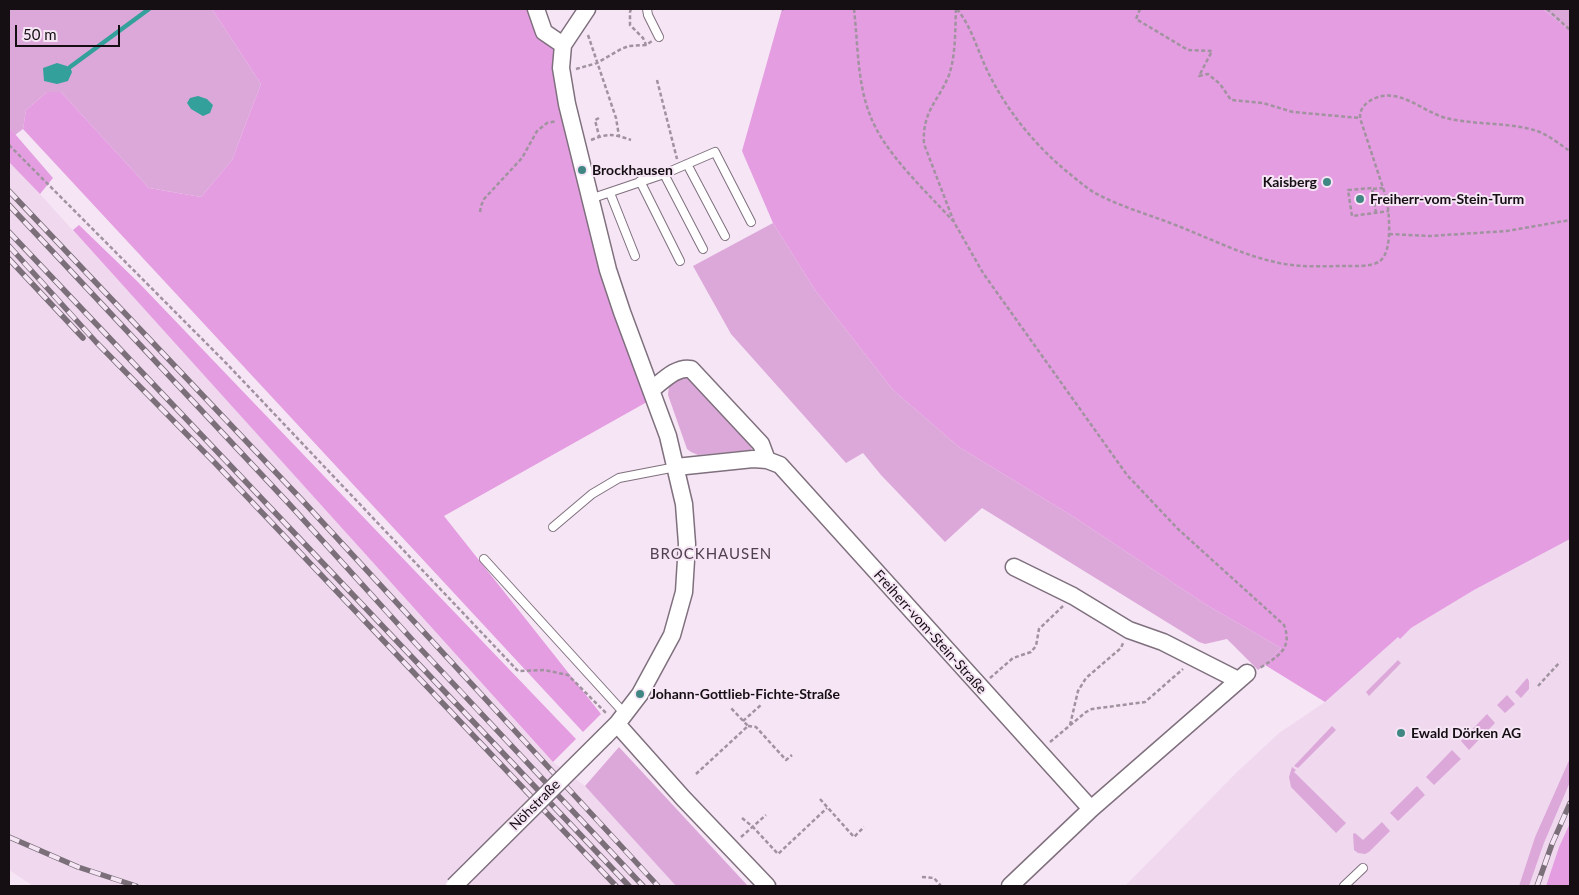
<!DOCTYPE html>
<html>
<head>
<meta charset="utf-8">
<style>
  body { margin:0 }
  #map { position:relative; width:1579px; height:895px; overflow:hidden; background:#f6e5f5; font-family:Lato,sans-serif }
  canvas { display:block }
  .frame { position:absolute; inset:0; border:10px solid #150f14; pointer-events:none }
  .scale { position:absolute; left:15px; top:25px; width:105px; height:22px; box-sizing:border-box; border:2px solid #150f14; border-top:0; padding-left:6px; font-size:15px; line-height:18px; white-space:nowrap; color:#150f14; -webkit-text-stroke:4px #f6e5f5; paint-order:stroke }
</style>
</head>
<body>
<div id="map">
<canvas width="1579" height="895"></canvas>
<div class="frame"></div>
<div class="scale">50 m</div>
</div>
<script>
const c = document.querySelector('canvas').getContext('2d');
c.lineJoin = 'round';
function fill(path, color) {
  c.fillStyle = color;
  c.fill(path, 'evenodd');
}
function stroke(path, color, width, dash) {
  c.strokeStyle = color;
  c.lineWidth = width;
  c.lineCap = dash ? 'butt' : 'round';
  c.setLineDash(dash || []);
  c.stroke(path);
}
function label(font, color, halo, rows, align = 'center') {
  c.font = font + ' Lato,sans-serif';
  c.lineWidth = 4;
  c.setLineDash([]);
  c.textBaseline = 'middle';
  c.strokeStyle = halo;
  c.fillStyle = color;
  for (const [text, x, y, turn = 0] of rows) {
    c.save();
    c.translate(x, y);
    c.rotate((+turn || 0) * Math.PI / 180);
    c.textAlign = isNaN(turn) ? turn : align;
    if (halo) c.strokeText(text, 0, 0);
    c.fillText(text, 0, 0);
    c.restore();
  }
}
fill(new Path2D(`
  M9,162L40,194L171,338L553,762L585,786L676,886H33L9,870Z
  M1570,539V758L1535,837L1519,886H1125L1236,773L1279,733L1325,702L1398,636L1400,638L1411,628L1474,590Z
  M1570,782V823L1559,847L1546,886H1529L1544,843Z`), '#f0d9ef');
fill(new Path2D(`
  M9,9H212L261,84L232,160L201,197L149,188L61,92H47L26,110L23,129L15,135L9,127Z
  M1543,9H1570V31Z
  M773,223L815,290L893,390L959,447L1074,517L1205,604L1281,648L1265,665L1258,670L1227,639L1205,644L1199,642L982,508L945,542L881,475L863,453L846,463L731,334L693,266Z
  M690,375L753,446L751,450L698,455L691,452L687,449L668,395L669,385L672,380Z
  M1398,660L1401,663L1369,696L1366,692Z
  M1527,678L1529,681V689L1521,698L1515,692Z
  M1507,695L1515,704L1505,713L1497,705Z
  M1487,714L1495,723L1469,750L1461,741Z
  M1332,726L1336,730L1298,768L1294,766Z
  M619,747L748,886H676L585,786Z
  M1452,750L1461,759L1434,785L1426,777Z
  M1570,758V782L1544,843L1529,886H1519L1535,837Z
  M1292,767L1296,770L1294,772L1346,823L1336,833L1291,787L1289,777Z
  M1417,786L1425,795L1398,821L1390,813Z
  M1382,822L1390,831L1369,852L1365,854L1358,853L1354,850L1353,834L1355,833L1363,840Z`), '#dca8da');
fill(new Path2D(`
  M212,9H536L553,39L567,104L654,398L444,516L601,714L583,732L23,129L26,110L47,92H61L149,188L201,197L232,160L261,84Z
  M782,9H1543L1570,31V539L1474,590L1411,628L1400,639L1398,637L1325,702L1265,665L1281,648L1205,604L1074,517L959,447L893,390L815,290L773,223L742,151Z
  M9,127L53,178L40,194L9,162Z
  M79,225L138,282L576,739L553,762L73,230Z
  M1570,823V886H1546L1559,847Z`), '#e39de0');
fill(new Path2D(`
  M57,63L70,67L72,72L68,81L57,84L44,81L43,68Z
  M198,96L207,99L213,105L210,113L203,116L191,109L187,103L190,98Z`), '#33a09b');
stroke(new Path2D(`
  M70,67L149,9`), '#33a09b', 4.5);
const lane = new Path2D(`
  M647,9L648,15L659,37
  M687,164L725,236
  M664,174L703,249
  M640,181L680,261
  M610,193L635,256
  M590,199L664,174L715,152L751,222
  M553,527L592,494L619,478L676,467
  M484,559L625,714
  M1344,886L1363,868`);
const street = new Path2D(`
  M536,9L544,32L563,45
  M587,9L563,45L561,68L567,104L608,270L622,312L668,436L684,504L687,544L684,592L672,635L640,694L617,724L605,736
  M651,390C662,382 676,366 691,369L761,444L767,460
  M676,467L753,459L767,460L780,465L1091,809
  M1014,567L1073,596L1129,630L1163,642L1238,680
  M617,724L683,798L767,886
  M1010,886L1091,809L1247,673`);
stroke(lane, '#7f707e', 10);
stroke(street, '#7f707e', 19);
stroke(new Path2D(`
  M631,9L630,12V25L643,38L646,45
  M854,9C858,44 857,82 870,115C884,153 926,191 953,221
  M956,9C955,30 956,54 949,75C938,102 922,111 924,144L954,222L983,273L1127,475L1178,529L1284,625C1293,649 1278,656 1260,668
  M957,9C971,26 977,49 987,70C1005,108 1033,143 1065,170C1075,178 1085,187 1095,193C1123,208 1154,216 1183,228C1213,240 1243,255 1275,262C1298,268 1323,266 1346,266C1355,266 1372,267 1380,261C1393,251 1389,214 1387,200L1360,118C1360,111 1362,107 1368,102C1396,83 1420,111 1446,118C1474,125 1505,122 1534,130C1546,133 1559,144 1570,151
  M1140,9L1136,19L1188,50L1212,51L1199,76L1208,74L1220,84L1231,100L1263,103L1293,112L1360,118
  M1547,9L1570,30
  M782,10L783,9
  M588,35L616,118L619,136
  M576,69L597,63L621,49L629,46L646,45L652,41
  M657,80L677,159
  M599,118L595,120L599,136
  M591,140C608,133 614,134 631,140
  M9,145L227,364L518,671L544,670L568,675L607,714
  M1373,189L1383,188
  M480,212L481,206L484,199L522,158L537,131L547,123L557,121
  M1376,213L1372,188L1348,190L1352,216L1389,211
  M1389,234L1430,236L1507,231L1570,220
  M990,678L1013,658L1031,652L1036,646L1039,629L1063,606
  M1538,686L1560,662
  M743,721L762,704
  M1070,725L1078,691L1086,678L1121,648L1123,643
  M748,726L756,727L786,760L792,755
  M1050,742L1086,712L1092,709L1145,702L1183,669
  M696,774L748,726L731,708
  M820,799L854,837L864,827
  M742,818L753,827L778,854L827,808
  M741,837L766,815
  M922,877L934,878L941,886`), '#a0939f', 2.5, [4, 2.5]);
stroke(lane, '#fff', 8);
stroke(street, '#fff', 16);
const rail = new Path2D(`
  M9,191L301,499L658,886
  M9,205L291,506L417,645L643,886
  M9,232L629,886
  M9,246L96,342L215,463L616,886
  M9,259L83,338
  M9,837L78,867L136,886
  M1537,886L1552,844L1570,803`);
stroke(rail, '#7b707a', 5.5);
stroke(rail, '#f6e5f5', 4, [11]);
const streetBridge = new Path2D(`
  M454,886L605,736`);
stroke(streetBridge, '#7f707e', 19, []);
stroke(streetBridge, '#fff', 16);
for (const [x, y, r, color] of [
  [582,170,5,"#408783"],
  [1327,182,5,"#408783"],
  [1360,199,5,"#408783"],
  [640,694,5,"#408783"],
  [1401,733,5,"#408783"]
]) {
  const dot = new Path2D();
  dot.arc(x, y, r, 0, 2 * Math.PI);
  c.fillStyle = color;
  c.fill(dot);
  stroke(dot, '#f6e5f5', 2);
}
label('bold 14px', '#150f14', '#f6e5f5', [
  ["Brockhausen",592,170],
  ["Kaisberg",1317,182,"right"],
  ["Freiherr-vom-Stein-Turm",1370,199],
  ["Johann-Gottlieb-Fichte-Straße",650,694],
  ["Ewald Dörken AG",1411,733]
], 'left');
label('14px', '#150f14', '#f6e5f5', [
  ["Freiherr-vom-Stein-Straße",930,632,48],
  ["Nöhstraße",535,805,-45]
]);
c.letterSpacing = '1px';
label('15px', '#4f414e', '#f6e5f5', [
  ["BROCKHAUSEN",711,554]
]);
c.letterSpacing = '0px';
</script>
</body>
</html>
